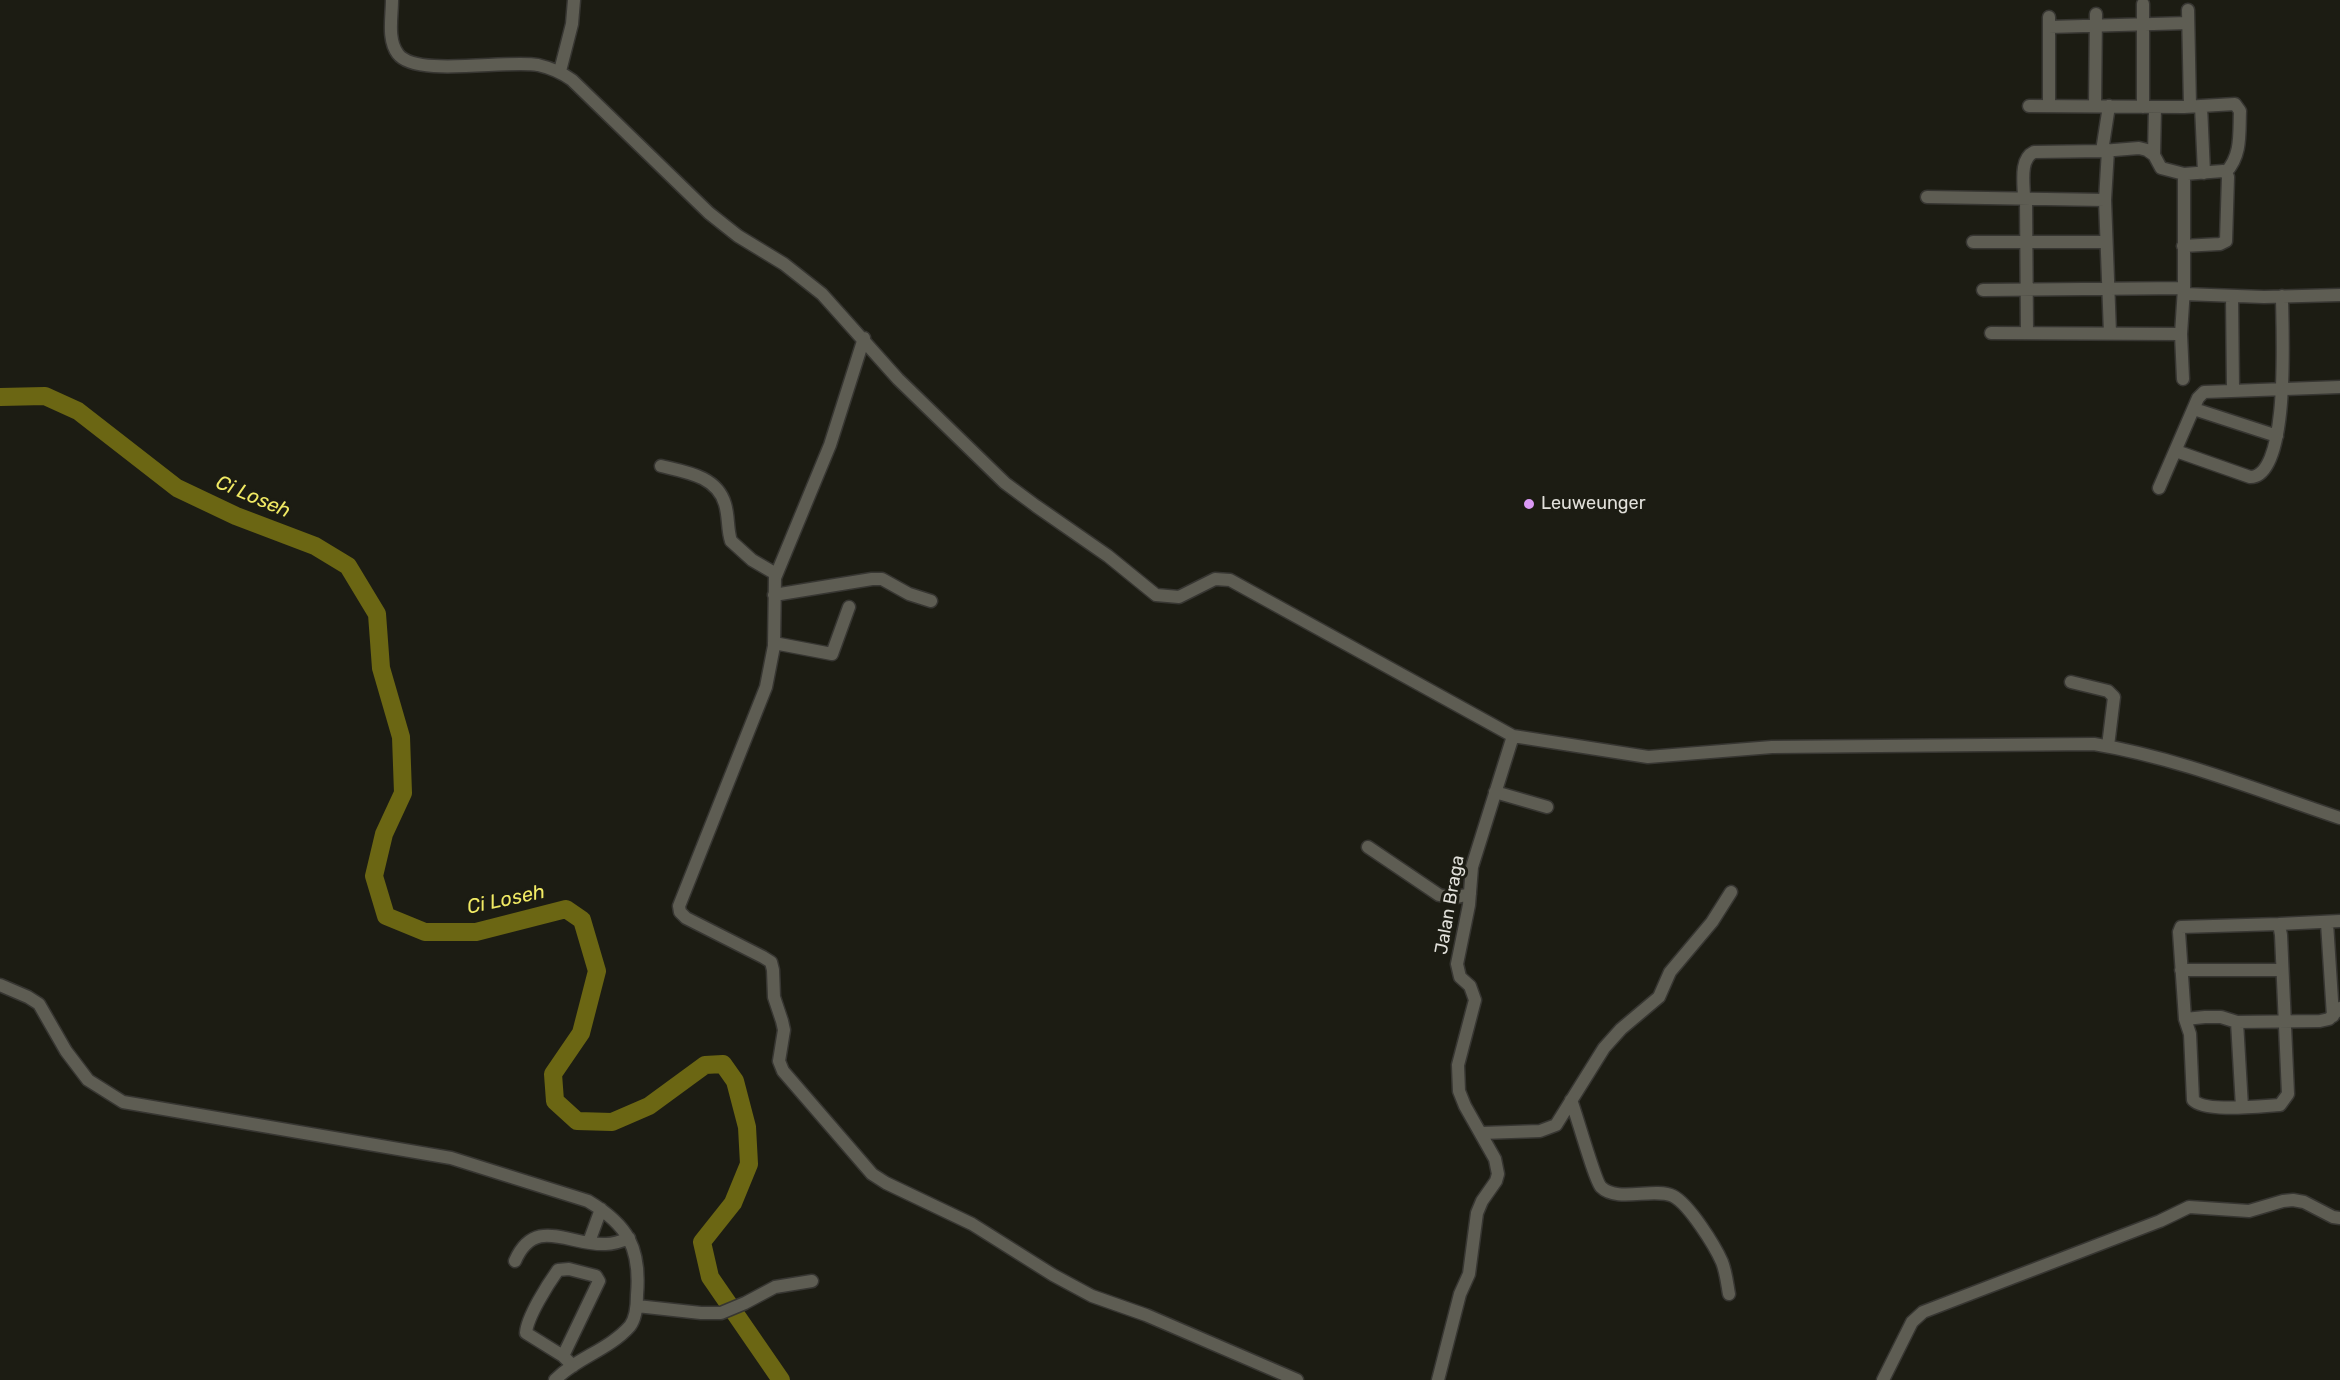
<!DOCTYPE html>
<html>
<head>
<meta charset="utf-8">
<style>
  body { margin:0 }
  canvas { display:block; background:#1c1c13 }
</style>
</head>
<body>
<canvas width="2340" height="1380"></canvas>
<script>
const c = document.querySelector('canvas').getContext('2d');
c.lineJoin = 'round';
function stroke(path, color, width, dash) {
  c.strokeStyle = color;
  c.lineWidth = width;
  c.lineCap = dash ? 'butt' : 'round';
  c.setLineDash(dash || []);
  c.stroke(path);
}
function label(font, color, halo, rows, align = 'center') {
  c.font = font + ' Rubik,sans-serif';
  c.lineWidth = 6;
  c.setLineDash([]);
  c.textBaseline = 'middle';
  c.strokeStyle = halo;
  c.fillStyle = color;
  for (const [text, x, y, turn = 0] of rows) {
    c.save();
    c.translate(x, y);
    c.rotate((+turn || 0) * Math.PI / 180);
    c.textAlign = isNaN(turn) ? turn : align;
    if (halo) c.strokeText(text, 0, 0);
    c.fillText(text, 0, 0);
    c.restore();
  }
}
stroke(new Path2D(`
  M0,397L45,396L78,411L177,488L236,516L315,546L348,566L377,614L381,668L401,737L403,793L384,834L374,876L386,916L425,932H476L566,909L582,920L597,971L581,1033L553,1074L555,1101L577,1121L612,1122L649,1106L705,1065L723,1064L735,1081L747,1127L749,1164L733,1203L702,1242L710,1277L781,1380`), '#6b6613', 18);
const minor = new Path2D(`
  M392,0C392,17 387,40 398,54C416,78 508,59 538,65C551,68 561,72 572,80L709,213L738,236L784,264L822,294L898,379L1005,483L1036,506L1108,556L1156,595L1179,597L1215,579L1230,580L1513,736L1648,757L1772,747L2094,744C2179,758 2259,791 2340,818
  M2143,4V107
  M2188,10L2190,106
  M2049,27L2188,23
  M560,71L572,24L574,0
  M2029,106L2184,107L2235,104L2240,111C2239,133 2242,155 2226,172
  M2049,106V17
  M2095,106L2096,14
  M2201,106L2204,173
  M2102,151L2109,106
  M2154,155L2155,107
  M1927,197L2105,200L2108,150
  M2026,199L2027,333
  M2105,200L2110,333
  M1973,242H2106
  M2183,246L2220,244L2226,241L2228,177L2226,172L2223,171L2184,174
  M1983,290L2184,288
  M2184,294L2264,297L2340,295
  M2232,296L2233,389
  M1991,333L2181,334L2184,288V174L2161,168L2154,155L2147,150L2139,148L2102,151L2034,152C2019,159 2024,184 2024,199
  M2181,334L2183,379
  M864,338L830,445L775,578L774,646L766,687L679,906L680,912L686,918L763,957L771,962L773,970L774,997L782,1021L784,1030L779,1061L783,1071L872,1174L886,1183L972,1224L1053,1275L1092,1296L1146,1315L1297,1380
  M2194,409L2277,436
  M2176,451L2250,477C2291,478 2282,325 2282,296
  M661,466C686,472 717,476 725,504C729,517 727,529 731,541L752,560L776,574
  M2159,488L2198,398L2204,392L2340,387
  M774,595L872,579H882L909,594L931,601
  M774,643L832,654L849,607
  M2071,682L2108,691L2114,697L2108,746
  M1495,792L1547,807
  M1368,847L1439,895L1453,898L1470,894
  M2340,921L2279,924L2281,935L2288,1094L2280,1105C2262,1106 2205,1113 2193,1100L2190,1034L2185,1019L2205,1017H2221L2237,1022L2320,1021L2329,1019L2340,1008
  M2327,923L2333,1016
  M2181,970H2282
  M0,985L28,997L39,1004L66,1051L88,1080L123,1102L451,1158L588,1201C628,1225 641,1248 637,1295C637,1306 636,1318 630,1326C609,1350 576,1358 555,1380
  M2185,1019L2179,932L2181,927L2279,924
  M2237,1022L2242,1107
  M1571,1100C1576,1113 1595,1181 1601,1187C1617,1203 1654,1187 1673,1196C1689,1204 1715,1246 1722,1262C1726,1272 1727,1283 1729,1294
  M1482,1133L1540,1131L1556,1125L1604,1048L1621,1029L1659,997L1670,972L1712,922L1731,892
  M589,1242L601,1209
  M515,1261C535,1215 569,1246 606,1244C614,1244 622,1241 629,1238
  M637,1306L701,1313H721L745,1303L775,1287L812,1281
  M563,1356L599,1281L596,1276L569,1269L558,1270C548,1284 527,1317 526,1333L563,1356L573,1366
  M1438,1380L1460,1294L1469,1274L1477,1213L1482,1201L1496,1181L1498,1174L1495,1159L1465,1106L1459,1091L1458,1065L1475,1000L1470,986L1460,977L1457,964L1469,905L1472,867L1513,736
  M1883,1380L1912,1322L1923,1312L2160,1221L2189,1207L2249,1211L2283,1201L2293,1200L2304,1202L2333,1217L2340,1218`);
stroke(minor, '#373632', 15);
stroke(minor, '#5e5d53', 12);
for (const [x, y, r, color] of [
  [1529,504,6,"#db99f5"]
]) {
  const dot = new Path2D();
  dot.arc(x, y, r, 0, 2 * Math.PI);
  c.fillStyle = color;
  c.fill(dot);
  stroke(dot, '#1c1c13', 2);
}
label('18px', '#e1e0da', '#1c1c13', [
  ["Leuweunger",1541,504]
], 'left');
label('18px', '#e1e0da', '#1c1c13', [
  ["Jalan Braga",1450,905,-80]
]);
label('italic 20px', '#f1ea64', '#1c1c13', [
  ["Ci Loseh",253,497,23],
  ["Ci Loseh",506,900,-12]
]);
</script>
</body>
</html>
